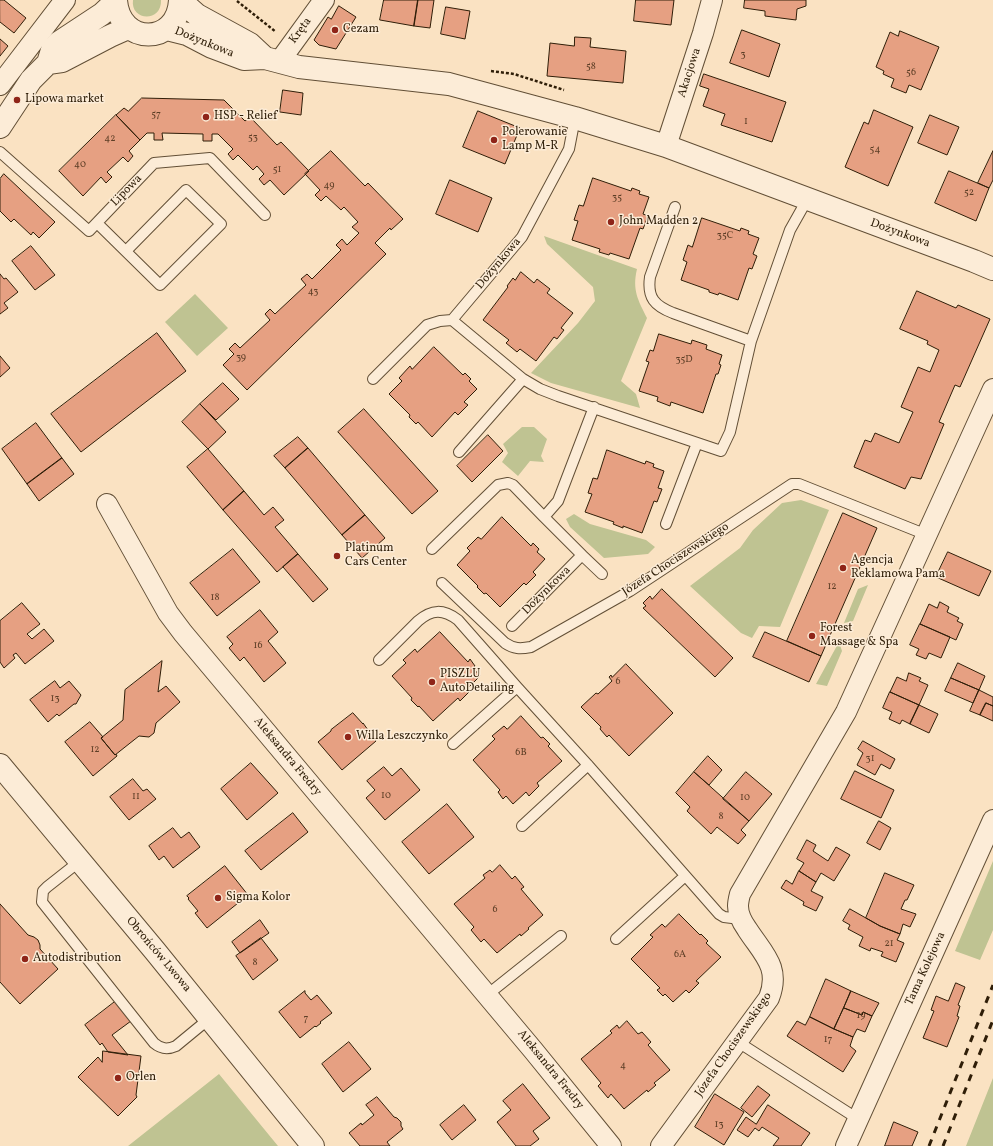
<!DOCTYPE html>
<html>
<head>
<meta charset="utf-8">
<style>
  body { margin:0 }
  canvas { display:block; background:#fae2c2 }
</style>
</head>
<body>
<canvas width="993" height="1146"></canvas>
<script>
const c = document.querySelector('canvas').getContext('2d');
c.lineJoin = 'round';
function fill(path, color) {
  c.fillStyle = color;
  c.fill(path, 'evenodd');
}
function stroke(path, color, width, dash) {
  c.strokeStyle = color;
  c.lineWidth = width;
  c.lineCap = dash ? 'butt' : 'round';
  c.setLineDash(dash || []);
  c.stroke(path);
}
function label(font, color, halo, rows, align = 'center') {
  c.font = font + ' Vollkorn,serif';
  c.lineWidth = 3;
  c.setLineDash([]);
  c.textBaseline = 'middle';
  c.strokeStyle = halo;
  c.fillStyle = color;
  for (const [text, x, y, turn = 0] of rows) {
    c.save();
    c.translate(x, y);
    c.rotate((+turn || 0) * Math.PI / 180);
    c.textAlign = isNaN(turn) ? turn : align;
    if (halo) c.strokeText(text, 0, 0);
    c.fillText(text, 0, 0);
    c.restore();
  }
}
fill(new Path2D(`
  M133,0H161C162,23 130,21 133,0Z
  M544,236L637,269C632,290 638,300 647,318L621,381L636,394L640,408L551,383L531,373L578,323L595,301L593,287L547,244Z
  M195,294L228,328L197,356L165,322Z
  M522,427H534L547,439L541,456L544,462L530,461L518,476L502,462L508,453L503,444Z
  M801,500L829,510L780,627L759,626L752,638L741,633L690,586L740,548L753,530L782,503Z
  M574,514L590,524L646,540L655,547L648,554L604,558L570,527L566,519Z
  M868,585L853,621L844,623L858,589Z
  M839,642L842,651L827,686L816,684Z
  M993,861V930L980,960L955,951Z
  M219,1074L278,1146H128Z
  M993,1078V1146H966Z`), '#bfc392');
const building = new Path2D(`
  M0,0H4L26,18L14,33L0,22Z
  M384,0H418L414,26L380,20Z
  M418,0H434L430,28L414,26Z
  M636,0H674L671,25L634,21Z
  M745,0H806V6L797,9L796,20L765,16V11L744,8Z
  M339,6L356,17L336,49L319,45L314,40L328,17L331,19Z
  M446,7L470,11L465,39L441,34Z
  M742,30L780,44L769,77L730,63Z
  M900,31L939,47L921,90L909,85L906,93L891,87L894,79L883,74L884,71L876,67L890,32L898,36Z
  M575,37L591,38L590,47L626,51L623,83L547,76L550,43L574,46Z
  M0,39L8,46L0,56Z
  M704,74L786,102L772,142L721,125L725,114L703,106L709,89L700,86Z
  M283,90L303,93L301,115L280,112Z
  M142,98L224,100L245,121L250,117L277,145L281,142L309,171L284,195L270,180L264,185L259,179L264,174L257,166L253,170L238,155L233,160L228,154L233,149L218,134H212V141H203V134L162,133L163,140H154V133H147L140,140L116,115L124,108L128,111Z
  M874,110L913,127L888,186L845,167L864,122L868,124Z
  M478,111L520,128L505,164L463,147Z
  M116,115L140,140L129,151L133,156L128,162L123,157L107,172L112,177L106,183L101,177L83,196L59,171Z
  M930,115L959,127L947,155L918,143Z
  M331,151L365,186L368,183L403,219L391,230L390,228L375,243L386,254L247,390L223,365L234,354L229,349L235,343L240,348L270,320L265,314L270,309L275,314L306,285L301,279L307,274L312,279L341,250L336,245L342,239L347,245L359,233L352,227L358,222L344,207L341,210L326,196L321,201L315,195L320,190L305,174Z
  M993,151V180L989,188L978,183Z
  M949,171L989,188L976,221L935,203Z
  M4,174L55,222L39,238L33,232L31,235L14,219L11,222L0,211V179Z
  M593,178L631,191L632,188L640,191L639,194L649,197L643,214L648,216L643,229L640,228L629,259L610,253L609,255L599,252L600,249L572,240L578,221L574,220L579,205L583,206Z
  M450,180L492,198L478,232L436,214Z
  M702,218L740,231L741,228L749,231L748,234L759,238L753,254L757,256L752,269L749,268L738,300L719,293L718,295L709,292V290L681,280L687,262L683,260L688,245L692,247Z
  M31,246L55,275L35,290L12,261Z
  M521,272L534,283L537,279L550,289L547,293L573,313L561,328L564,330L557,339L554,337L536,361L520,349L517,352L506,343L509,340L483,320L508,287L507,286L513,278L515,280Z
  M0,274L4,279L6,278L18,292L4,303L8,308L0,314Z
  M917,291L956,308L958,305L990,319L960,387L955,385L939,422L944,424L921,479L911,477L905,489L854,467L865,440L871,442L875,433L899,443L913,412L901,407L918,367L930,372L939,350L927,344L928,341L900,329Z
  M157,333L186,371L81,452L51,414Z
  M659,334L691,344L692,340L707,345L706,349L722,355L719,364L721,365L718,374H716L703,413L671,402L670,406L657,401L658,397L639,391L649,362L646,361L650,350L653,351Z
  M434,347L463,375L465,373L471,379L469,381L477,389L464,402L468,405L458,415L455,412L432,437L418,422L416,424L409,417L410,415L389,394L402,381L399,378L410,366L412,369Z
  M0,356L10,368L0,377Z
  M223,383L239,399L216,420L200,404Z
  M200,404L226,432L208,449L182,422Z
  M364,409L438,491L412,514L338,432Z
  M36,423L62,458L27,484L2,449Z
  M488,435L503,451L472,482L457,466Z
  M298,437L308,448L285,468L274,456Z
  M308,448L365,515L342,535L285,468Z
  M208,449L244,491L223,510L187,467Z
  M607,450L645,464L646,461L654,464L653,467L664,471L658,488L662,489L657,502L654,501L642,533L623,526V528L613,524L614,522L585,512L592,494L588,493L593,478L597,479Z
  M62,458L74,474L39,501L27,484Z
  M244,491L264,515L273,507L284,520L275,527L298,554L277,572L223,510Z
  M843,513L877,528L821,656L787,641Z
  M365,515L385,538L362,558L342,535Z
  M502,517L531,546L533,543L539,549L537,552L545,559L533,572L536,575L526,585L524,583L500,607L486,593L484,594L477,587L478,586L457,565L470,551L467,548L478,537L481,539Z
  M233,549L260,582L217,616L190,583Z
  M948,552L991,571L979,596L936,577Z
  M298,554L328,589L313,602L283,567Z
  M662,589L733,658L715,677L643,608L646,606L643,603L650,596L652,599Z
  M940,602L949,607L947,612L959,618L957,621L963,624L956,640L920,624L929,604L937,608Z
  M22,603L40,624L27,634L32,639L44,629L54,641L25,664L16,653L13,655L15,658L4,668L0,662V621Z
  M260,610L278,632L268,641L286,663L264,682L244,657L240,661L229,648L233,644L227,637Z
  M920,624L950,637L941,658L929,653L926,659L916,655L919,649L910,645Z
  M440,632L468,662L470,659L475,666L473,668L480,676L468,688L470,691L460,701L458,698L433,721L419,706L418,707L411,700L412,698L392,676L406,663L403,660L415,649L417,652Z
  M765,632L821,656L809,682L753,657Z
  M162,661L158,692L166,686L180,702L156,723L154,733L149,737L139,736L115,755L101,738L123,720L125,690Z
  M958,663L985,676L979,690L951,678Z
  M626,664L673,713L629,756L609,735L607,737L600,729L601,727L581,707L596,693L598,694L612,681L609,677L611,675L612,677Z
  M909,673L921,678L919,681L928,685L919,705L890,692L897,677L906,681Z
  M951,678L979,690L973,703L945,691Z
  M55,681L60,688L69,681L81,695L76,704H74L59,716L57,714L48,722L30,700Z
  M979,690L993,697V706L986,703L980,715L970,711Z
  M890,692L919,705L910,724L902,720L900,724L889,719L892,712L883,708Z
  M986,703L993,706V721L980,715Z
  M919,705L938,714L929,733L910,724Z
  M353,713L363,724V723L376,741L342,770L318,742L331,731V730Z
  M521,716L541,738L543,737L550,744L548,746L562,761L537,783L539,786L529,796L526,792L513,804L506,796L503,799L498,792L500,790L473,760L495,739L492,736L504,726L507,729Z
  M90,722L103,737L101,738L115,755L116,754L117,756L93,776L65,742Z
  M863,741L895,759L890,769L881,764L875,775L857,765L863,753L858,749Z
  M708,756L722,770L709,785L694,772Z
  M251,763L278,793L247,820L221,789Z
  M384,767L392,776L401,768L420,790L385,820L366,798L375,790L367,781Z
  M855,771L894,790L881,818L841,799Z
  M694,772L749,821L741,830L746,835L738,844L717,827L711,834L687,811L690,807L676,793Z
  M746,772L772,794L749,821L723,799Z
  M133,779L143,791L147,789L156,799L129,820L110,797Z
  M447,804L474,837L429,874L402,842Z
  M293,813L308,832L261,870L245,851Z
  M879,821L891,828L880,850L867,843Z
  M173,828L181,838L189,832L200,847L173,868L164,856L159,860L149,846Z
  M807,840L816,845L813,851L828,861L836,847L850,855L834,881L821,873L816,882L799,871L804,863L797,859Z
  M500,865L512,879L515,876L524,887L521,889L543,915L528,928L529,929L521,936L520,934L497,953L484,939L481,942L471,930L474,927L454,904L485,878L483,875L490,870L492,872Z
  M225,866L248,895L207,928L195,913L198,911L188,899L189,898L187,896Z
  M799,871L816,882L811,891L823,897L816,911L803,905L804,902L781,888L786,880L792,884Z
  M885,873L914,885L907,900H905L901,909L916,914L910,927L903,924L900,934L880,926L866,918Z
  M0,904L28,935L34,937L38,940L40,945V949L58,969L20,1004L0,982Z
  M850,909L880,926L900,934L897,940L904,943L896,962L881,956L883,952L871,948L870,951L859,946L863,937L848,929L850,925L843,921Z
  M679,914L700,935L701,934L708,941L706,943L721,957L696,981L699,983L689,993L686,990L673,1002L665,994L663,996L657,990L660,988L631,959L653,937L650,935L662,924L665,927Z
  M260,920L269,933L240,953L232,942Z
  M261,938L278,960L253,980L236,956Z
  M826,979L851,991L834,1029L810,1017Z
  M956,983L965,987L958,1005L960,1006L957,1016L959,1017L947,1047L923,1038L934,1011L931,1010L936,996L948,1001Z
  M305,991V993L311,1000L317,995L332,1013L320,1022L321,1023L316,1027L315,1026L300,1038L279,1012Z
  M851,991L879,1003L872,1016L863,1012L862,1015L844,1008Z
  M116,1001L131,1021L112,1035L128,1055L108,1052L102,1043L100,1045L85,1025Z
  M844,1008L862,1015L863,1012L872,1016L865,1032L857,1029L853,1037L834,1029Z
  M810,1017L834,1029L853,1037L850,1046L856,1051L843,1072L787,1036L797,1021L805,1025Z
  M627,1021L638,1034L642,1032L651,1042L648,1045L670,1070L654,1083L656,1085L648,1092L647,1090L624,1109L611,1094L608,1098L598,1086L601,1083L581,1059L612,1033L610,1031L617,1025L619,1028Z
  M349,1042L371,1069L343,1092L322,1064Z
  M103,1051L141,1056L136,1095L137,1097L118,1116L78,1077L98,1057L102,1062Z
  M523,1084L550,1118L533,1131L539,1139L530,1146H516L497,1122L511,1110L503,1101Z
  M758,1086L770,1095L752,1117L741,1108Z
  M715,1094L744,1112L724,1145L695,1127Z
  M377,1097L394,1117L397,1118L401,1122V1126L403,1129L387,1142L390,1146H360L349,1133L361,1123L362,1125L374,1115L366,1105Z
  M464,1105L476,1120L452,1140L440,1125Z
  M768,1105L810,1133L801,1146H773L779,1138L762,1127L759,1131L755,1128L748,1137L737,1130L746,1117L756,1124Z
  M894,1122L918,1132L912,1146H885Z`);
fill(building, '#e6a082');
stroke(building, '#2f1e08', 1);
const service = new Path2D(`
  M575,118L569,149L522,237L452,320L523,379L540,389L558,396L721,451L730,432L751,341L790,230L808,198
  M0,152L89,231L154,163L210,158L265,215
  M675,207L650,277C647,298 655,306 673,313L751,341
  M97,223L160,285L221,224L186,190L126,251
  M373,379L427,325L440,321L452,320
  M459,452L523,379
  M666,524L697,443
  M432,549L498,485L508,483L513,485L544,517
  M582,555L602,574
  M442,583L505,643C514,649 520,649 531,647L630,591L792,484H799L927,535
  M512,626L582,555L544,517L558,501L594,407
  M379,660L418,621C432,609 443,609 458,620L517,687L588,765L719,914L724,917L740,919
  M453,744L517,687
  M522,826L588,765
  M80,861L47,887L43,891L42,902L154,1043C161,1049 167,1050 176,1046L210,1018
  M616,939L685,876
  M487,995L561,936
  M738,1042L858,1119`);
const minor = new Path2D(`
  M279,62L324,0
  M0,85L65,0
  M666,146L703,33L712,0
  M107,504L168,613L183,633L533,1050L611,1146
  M661,1146L769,998C781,967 763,954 747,929C742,922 738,915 738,906C738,902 739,898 740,894L846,712L993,389
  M846,1146L993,820`);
const tertiary = new Path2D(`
  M116,0C119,46 178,46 180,0
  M180,0L197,15L250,44L265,58
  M167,29L187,34L212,47L244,59L265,58L299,67L449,84L575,118L666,146L974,261L993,269
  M48,63L62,61L110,36L128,28
  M0,127L31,80L48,63L52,50L58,43L102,14L116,1
  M0,765L155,951L313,1146`);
stroke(service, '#624f36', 12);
stroke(minor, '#624f36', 22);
stroke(tertiary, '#624f36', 24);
stroke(new Path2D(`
  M237,1L276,32
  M491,71L514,74L564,90`), '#2f1e08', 2.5, [3, 2]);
stroke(service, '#fcecd7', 10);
stroke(minor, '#fcecd7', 20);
stroke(tertiary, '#fcecd7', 22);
stroke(new Path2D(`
  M929,1146L993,985
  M943,1146L993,1020`), '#2f1e08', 3, [7, 7]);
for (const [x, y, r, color] of [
  [335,30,4,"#8f2418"],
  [17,100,4,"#8f2418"],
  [206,117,4,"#8f2418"],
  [494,140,4,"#8f2418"],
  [611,222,4,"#8f2418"],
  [337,556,4,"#8f2418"],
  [843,568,4,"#8f2418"],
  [812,636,4,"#8f2418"],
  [432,682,4,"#8f2418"],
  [348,737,4,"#8f2418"],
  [218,898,4,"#8f2418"],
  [25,959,4,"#8f2418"],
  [118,1078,4,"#8f2418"]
]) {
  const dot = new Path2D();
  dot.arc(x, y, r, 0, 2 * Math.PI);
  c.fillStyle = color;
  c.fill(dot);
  stroke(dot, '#fcecd7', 1.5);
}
label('10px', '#5d3e26', null, [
  ["3",743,55],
  ["58",591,67],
  ["56",911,73],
  ["57",156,115],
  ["1",746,122],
  ["53",253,138],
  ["42",110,139],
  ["54",875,150],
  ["40",80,165],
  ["51",277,170],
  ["49",329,186],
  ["52",969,193],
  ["35",617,198],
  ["35C",725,236],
  ["43",313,292],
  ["39",241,358],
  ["35D",684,360],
  ["12",832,587],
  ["18",215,598],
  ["16",258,646],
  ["6",618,682],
  ["13",55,699],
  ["12",95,750],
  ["6B",521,753],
  ["31",870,759],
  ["10",386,796],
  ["11",136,797],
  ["10",745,798],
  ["8",721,817],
  ["6",495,910],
  ["21",889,944],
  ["6A",680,955],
  ["8",255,963],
  ["19",861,1016],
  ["7",306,1019],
  ["17",828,1040],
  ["4",623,1066],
  ["13",719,1125]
]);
label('12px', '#2f1e08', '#fcecd7', [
  ["Cezam",343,30],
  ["Lipowa market",25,100],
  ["HSP - Relief",214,117],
  ["Polerowanie",502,133],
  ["Lamp M-R",502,147],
  ["John Madden 2",619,222],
  ["Platinum",345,549],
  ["Cars Center",345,563],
  ["Agencja",851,561],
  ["Reklamowa Pama",851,575],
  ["Forest",820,629],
  ["Massage & Spa",820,643],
  ["PISZLU",440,675],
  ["AutoDetailing",440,689],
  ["Willa Leszczynko",356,737],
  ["Sigma Kolor",226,898],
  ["Autodistribution",33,959],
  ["Orlen",126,1078]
], 'left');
label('12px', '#2f1e08', '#fcecd7', [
  ["Kręta",301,31,-54],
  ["Dożynkowa",204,43,22],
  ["Akacjowa",690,73,-72],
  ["Lipowa",127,191,-46],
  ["Dożynkowa",900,234,20],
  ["Dożynkowa",499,264,-50],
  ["Józefa Chociszewskiego",676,560,-33],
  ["Dożynkowa",547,591,-45],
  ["Aleksandra Fredry",287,757,50],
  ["Obrońców Lwowa",158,955,50],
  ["Tama Kolejowa",926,969,-65],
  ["Józefa Chociszewskiego",734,1045,-55],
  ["Aleksandra Fredry",550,1070,51]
]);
</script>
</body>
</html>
